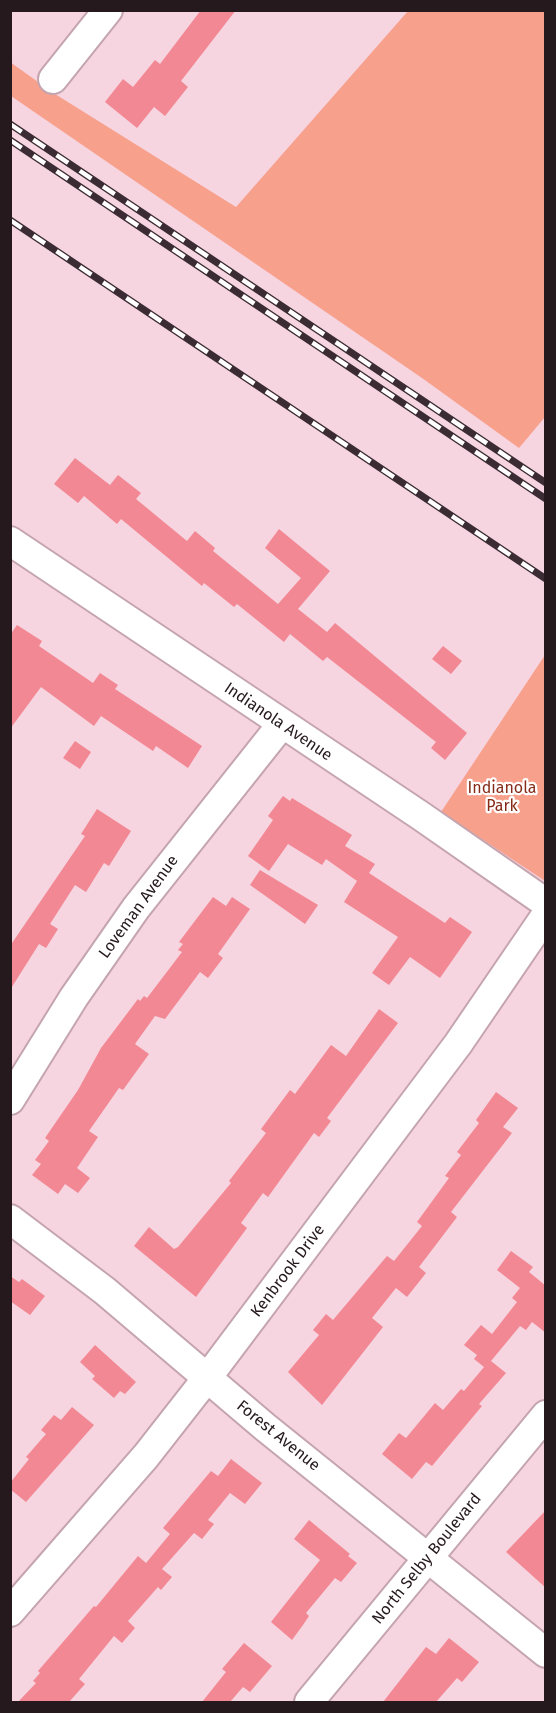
<!DOCTYPE html>
<html>
<head>
<meta charset="utf-8">
<style>
  body { margin:0 }
  #map { position:relative; width:556px; height:1713px; overflow:hidden; background:#f6d4e0; font-family:"Fira Sans",sans-serif }
  canvas { display:block }
  .frame { position:absolute; inset:0; border:12px solid #25191e; pointer-events:none }
</style>
</head>
<body>
<div id="map">
<canvas width="556" height="1713"></canvas>
<div class="frame"></div>
</div>
<script>
const c = document.querySelector('canvas').getContext('2d');
c.lineJoin = 'round';
function fill(path, color) {
  c.fillStyle = color;
  c.fill(path, 'evenodd');
}
function stroke(path, color, width, dash) {
  c.strokeStyle = color;
  c.lineWidth = width;
  c.lineCap = dash ? 'butt' : 'round';
  c.setLineDash(dash || []);
  c.stroke(path);
}
function label(font, color, halo, rows, align = 'center') {
  c.font = font + ' "Fira Sans",sans-serif';
  c.lineWidth = 4.5;
  c.setLineDash([]);
  c.textBaseline = 'middle';
  c.strokeStyle = halo;
  c.fillStyle = color;
  for (const [text, x, y, turn = 0] of rows) {
    c.save();
    c.translate(x, y);
    c.rotate((+turn || 0) * Math.PI / 180);
    c.textAlign = isNaN(turn) ? turn : align;
    if (halo) c.strokeText(text, 0, 0);
    c.fillText(text, 0, 0);
    c.restore();
  }
}
fill(new Path2D(`
  M408,11H545V417L519,448L422,378L11,96L10,62L55,94L236,207Z
  M545,655V881L441,812Z`), '#f7a08c');
fill(new Path2D(`
  M201,10H236L181,81L188,87L165,116L154,107L137,128L105,102L123,79L133,87L155,60L160,64Z
  M75,458L110,485L118,475L141,493L136,499L187,541L195,531L215,548L213,551L278,604L301,578L265,548L279,529L330,571L298,609L327,632L335,623L467,733L445,760L431,748L436,742L327,657L323,661L290,634L284,642L237,604L234,607L204,583L202,586L121,519L117,524L84,496L78,503L54,484Z
  M17,625L42,641L39,646L93,683L100,673L118,685L115,689L202,746L188,768L156,746L153,751L101,716L94,726L41,687L10,729V635Z
  M443,646L462,661L451,674L432,659Z
  M75,741L91,752L80,769L63,758Z
  M283,796L290,801L292,798L352,835L345,846L375,864L369,873L445,923L450,917L472,932L440,978L410,957L389,985L372,973L398,937L344,902L357,881L326,859L322,865L288,844L269,871L248,856L273,820L268,816Z
  M97,809L131,831L109,866L104,863L86,892L75,885L50,924L58,929L46,948L39,944L10,990V946L85,836L81,834Z
  M260,870L318,905L305,924L250,885Z
  M213,897L226,906L232,897L250,909L218,954L223,958L208,978L200,972L165,1019L155,1016L135,1044L149,1054L123,1090L119,1088L89,1131L98,1137L77,1168L90,1178L78,1193L65,1184L58,1194L32,1175L41,1164L35,1160L49,1141L45,1138L78,1090L101,1048L138,999L140,1001L144,996L147,998L182,952L178,950L183,944L179,942Z
  M379,1009L398,1023L327,1118L331,1121L319,1137L314,1133L268,1197L263,1193L241,1223L247,1228L196,1297L134,1246L149,1227L174,1249L178,1247L231,1183L229,1181L266,1133L261,1129L290,1090L295,1094L331,1045L346,1056Z
  M496,1092L518,1108L503,1127L512,1133L451,1212L457,1217L419,1267L426,1273L407,1297L396,1288L372,1318L383,1327L322,1405L288,1372L319,1335L313,1330L326,1314L333,1320L387,1256L394,1261L422,1226L417,1222L449,1178L445,1176L461,1155L457,1152L479,1123L476,1120Z
  M511,1251L533,1267L529,1272L546,1286V1333L532,1322L526,1330L520,1326L491,1361L506,1373L479,1404L482,1406L432,1466L426,1462L412,1479L382,1454L399,1433L406,1438L435,1403L443,1410L461,1389L464,1391L484,1367L474,1359L477,1355L464,1345L481,1325L492,1334L517,1302L512,1298L520,1288L497,1270Z
  M10,1276L19,1282L22,1279L45,1296L30,1315L10,1301Z
  M95,1345L136,1382L125,1394L120,1391L114,1398L92,1379L95,1376L80,1362Z
  M72,1407L94,1425L26,1502L10,1489V1483L29,1459L26,1457L46,1434L41,1430L54,1415L61,1420Z
  M231,1459L262,1483L245,1504L230,1493L208,1520L214,1524L202,1539L194,1533L162,1569L172,1577L161,1590L158,1587L128,1621L135,1628L122,1643L114,1636L79,1679L85,1684L69,1702H18L36,1683L33,1681L40,1673L38,1671L94,1606L96,1607L138,1556L146,1563L170,1534L163,1528L211,1471L218,1476Z
  M546,1510V1588L506,1552Z
  M309,1520L350,1554L348,1556L357,1563L341,1582L335,1578L306,1613L309,1616L303,1625L292,1640L271,1622L320,1560L294,1539Z
  M449,1638L479,1662L462,1682L457,1678L436,1702H383L426,1647L436,1654Z
  M244,1643L272,1666L250,1692L243,1687L230,1702H202L226,1672L222,1669Z`), '#f28893');
const minor = new Path2D(`
  M53,79L108,10
  M10,541L421,816L546,903
  M10,1100L74,997L136,908L282,724
  M10,1219L105,1291L265,1427L546,1653
  M10,1612L146,1456L207,1378L458,1044L546,915
  M309,1702L546,1415`);
stroke(minor, '#c4a4af', 32);
stroke(minor, '#fff', 28);
const rail = new Path2D(`
  M10,124L546,483
  M10,140L546,499
  M10,220L546,579`);
stroke(rail, '#3a2c32', 7);
stroke(rail, '#fff', 4.5, [14]);
label('16px', '#25191e', '#fff', [
  ["Indianola Avenue",278,722,34],
  ["Loveman Avenue",139,907,-54],
  ["Kenbrook Drive",288,1271,-53],
  ["Forest Avenue",278,1436,39],
  ["North Selby Boulevard",427,1559,-51]
]);
label('16px', '#852b17', '#fff', [
  ["Indianola",502,789],
  ["Park",502,807]
]);
</script>
</body>
</html>
